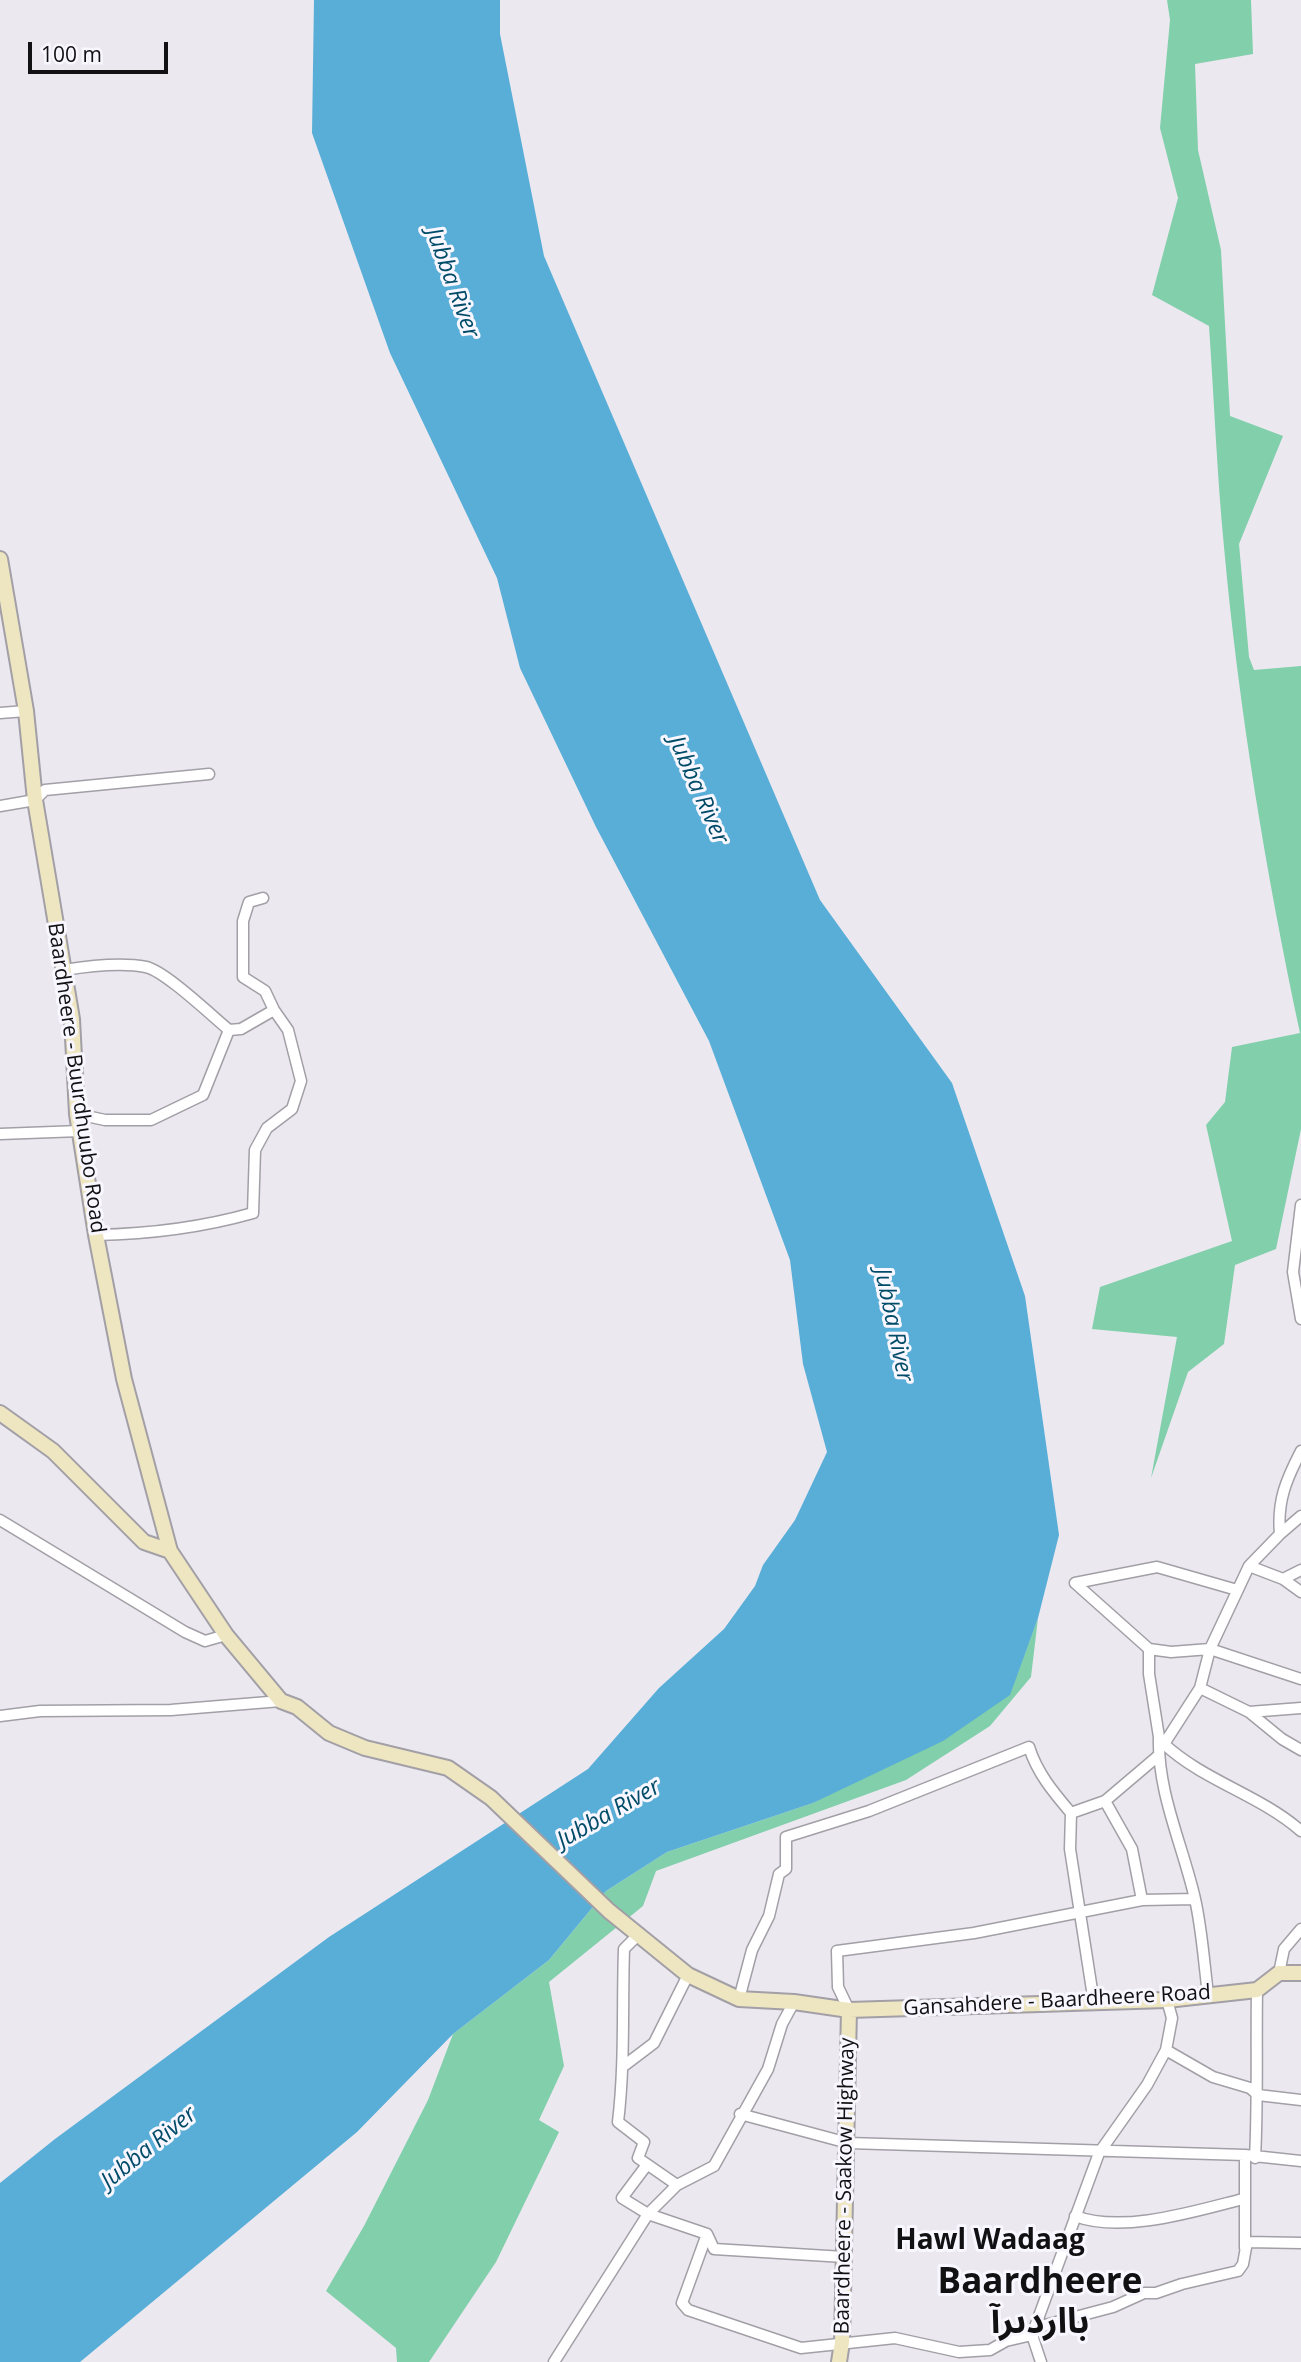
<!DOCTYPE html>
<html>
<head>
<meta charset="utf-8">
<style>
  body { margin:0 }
  #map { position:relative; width:1301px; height:2362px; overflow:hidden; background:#ebe8f0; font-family:"Open Sans",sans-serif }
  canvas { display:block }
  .scale { position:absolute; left:28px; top:42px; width:140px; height:32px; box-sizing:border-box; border:4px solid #111012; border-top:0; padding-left:9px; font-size:21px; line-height:24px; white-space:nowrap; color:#111012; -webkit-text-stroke:5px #f8f6fe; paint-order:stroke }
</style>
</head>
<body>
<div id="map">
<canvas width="1301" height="2362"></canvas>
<div class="scale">100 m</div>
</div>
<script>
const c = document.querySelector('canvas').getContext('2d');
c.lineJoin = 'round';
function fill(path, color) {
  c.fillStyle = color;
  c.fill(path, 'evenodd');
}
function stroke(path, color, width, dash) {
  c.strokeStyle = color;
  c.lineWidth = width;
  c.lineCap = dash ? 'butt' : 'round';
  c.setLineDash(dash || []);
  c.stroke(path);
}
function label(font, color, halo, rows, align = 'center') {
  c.font = font + ' "Open Sans","Noto Sans Arabic",sans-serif';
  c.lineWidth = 6;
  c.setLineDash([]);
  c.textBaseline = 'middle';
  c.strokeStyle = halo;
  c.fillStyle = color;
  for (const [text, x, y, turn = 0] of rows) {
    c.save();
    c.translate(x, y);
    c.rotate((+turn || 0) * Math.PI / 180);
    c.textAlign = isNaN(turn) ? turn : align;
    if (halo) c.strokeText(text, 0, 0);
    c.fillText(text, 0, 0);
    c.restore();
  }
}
fill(new Path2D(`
  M1167,0H1251L1253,54L1195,64L1198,150L1221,250L1230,416L1283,436L1239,544L1249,657L1254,670L1301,666V1129L1276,1249L1235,1265L1224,1344L1188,1372L1151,1478L1177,1337L1092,1329L1100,1287L1232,1241L1206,1125L1225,1102L1232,1047L1300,1033C1266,873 1239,711 1224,547C1217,474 1214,399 1209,326L1152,295L1178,198L1160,128L1170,20Z
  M1038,1618L1031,1677L990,1726L906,1780L656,1871L643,1906L549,1982L564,2066L539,2120L559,2132L496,2262L429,2362H397L396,2348L326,2291L364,2226L428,2100L453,2034L549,1960L606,1891L667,1852L813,1803L1009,1695Z`), '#82cfab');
fill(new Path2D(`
  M314,0H500V34L544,256L820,900L952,1083L1025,1296L1059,1535L1038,1618L1010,1695L943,1741L813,1803L667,1852L606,1891L549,1960L453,2034L357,2132L80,2362H0V2183L55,2139L329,1937L588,1769L659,1688L724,1629L755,1586L763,1565L795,1520L827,1452L803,1364L790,1260L709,1041L596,827L520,668L497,578L390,353L312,133Z`), '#58aed7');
const minor = new Path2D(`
  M0,713L26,711
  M0,806L35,800L45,790L209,774
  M64,970C89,966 120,962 146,967C165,971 212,1016 229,1030L203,1095L151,1120H105L77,1114
  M229,1030L241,1029L274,1010
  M0,1134L80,1131
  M1301,1205L1293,1272L1301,1319
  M96,1235C150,1234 200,1228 253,1213L255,1150L267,1128L292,1109L301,1081L288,1030L274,1010L265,991L243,977V921L249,902L263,898
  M0,1520L185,1632L205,1641L226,1635
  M1280,1534L1301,1516
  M1249,1566L1283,1579L1301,1592
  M1283,1579L1301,1570
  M1075,1583L1149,1649L1171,1652L1210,1649L1301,1679
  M1075,1583L1157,1567L1237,1590
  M1149,1649V1674L1159,1737
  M1200,1688L1249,1712L1301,1708
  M1249,1712L1282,1739L1301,1750
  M0,1716L40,1711L171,1710L281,1701
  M1164,1744C1204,1781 1260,1795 1301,1831
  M1071,1813L1105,1801
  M1142,1900L1132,1849L1105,1801L1158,1756
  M638,1935L624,1949C622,2007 625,2064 618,2122L644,2142L638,2158L677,2185
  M1279,1973L1284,1949L1301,1929
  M1208,1994C1204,1963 1202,1930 1195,1899C1183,1846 1157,1792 1159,1737L1164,1744L1200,1688L1210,1649L1249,1566L1280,1534C1277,1501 1286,1480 1301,1451
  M739,1999L752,1950L769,1916L779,1874L786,1869V1837L869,1811L1029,1747C1037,1773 1054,1793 1071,1813L1070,1849L1094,2003
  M849,2010L838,1987L837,1951L974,1933L1142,1900L1195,1899
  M1166,2050L1213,2077L1250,2088L1258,2095L1301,2100
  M625,2065L654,2043L688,1975
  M740,2114L848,2143L1245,2155L1301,2161
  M1255,2158C1258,2102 1256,2047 1257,1990
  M646,2166L622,2198L648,2214L707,2234L714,2249L844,2257
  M1075,2216C1123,2234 1195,2211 1243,2199
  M707,2234L682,2303L688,2310L801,2348L895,2338L959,2352L990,2350L1006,2341L1032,2335L1045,2325L1113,2307L1144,2293H1156L1182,2284L1238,2271L1243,2264L1247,2242L1301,2243
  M1245,2248V2155
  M554,2362L648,2214L677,2185L714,2166L768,2069L782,2024L794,2002
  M1041,2362L1032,2335L1099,2153L1147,2085L1166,2050L1172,2018L1167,2000`);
const secondary = new Path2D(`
  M0,559L26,711L35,800L72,1019L77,1114L96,1235L124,1379L170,1551
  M0,1413L53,1451L144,1542L170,1551L226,1635L281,1701L297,1707L329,1733L365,1748L448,1768L491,1798L609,1911L688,1975L739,1999L794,2002L849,2010L1167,2000L1257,1990L1279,1973H1301
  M839,2362L842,2342L849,2010`);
stroke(minor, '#a29fa6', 13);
stroke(secondary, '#a29fa6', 18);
stroke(minor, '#fff', 10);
stroke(secondary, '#eee5c1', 14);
label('21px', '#111012', '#f8f6fe', [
  ["Baardheere - Buurdhuubo Road",76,1078,82],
  ["Gansahdere - Baardheere Road",1057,2001,-3],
  ["Baardheere - Saakow Highway",845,2186,-89]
]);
label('italic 23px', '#004c68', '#f8f6fe', [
  ["Jubba River",452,283,70],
  ["Jubba River",698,790,66],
  ["Jubba River",893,1325,78],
  ["Jubba River",609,1814,-30],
  ["Jubba River",149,2148,-39]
]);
label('bold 28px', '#111012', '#f8f6fe', [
  ["Hawl Wadaag",990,2241]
]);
label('bold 35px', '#111012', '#f8f6fe', [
  ["Baardheere",1040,2283],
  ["بااردىرآ",1040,2323]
]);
</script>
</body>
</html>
